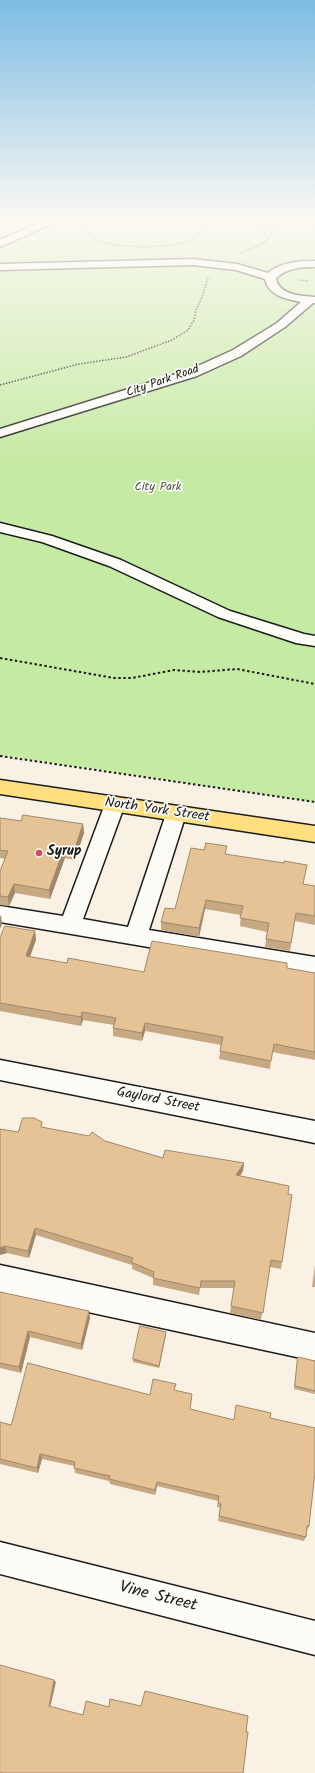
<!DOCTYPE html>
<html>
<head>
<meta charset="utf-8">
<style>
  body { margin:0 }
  canvas { display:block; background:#f8f1e4 }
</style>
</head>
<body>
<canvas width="315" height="1773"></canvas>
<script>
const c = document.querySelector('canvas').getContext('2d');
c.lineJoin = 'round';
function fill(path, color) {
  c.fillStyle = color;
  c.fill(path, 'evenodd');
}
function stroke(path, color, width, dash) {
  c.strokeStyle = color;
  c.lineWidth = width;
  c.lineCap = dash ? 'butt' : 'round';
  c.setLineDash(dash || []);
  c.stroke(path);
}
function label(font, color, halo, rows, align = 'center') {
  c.font = font + ' Kalam,sans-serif';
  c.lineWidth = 3.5;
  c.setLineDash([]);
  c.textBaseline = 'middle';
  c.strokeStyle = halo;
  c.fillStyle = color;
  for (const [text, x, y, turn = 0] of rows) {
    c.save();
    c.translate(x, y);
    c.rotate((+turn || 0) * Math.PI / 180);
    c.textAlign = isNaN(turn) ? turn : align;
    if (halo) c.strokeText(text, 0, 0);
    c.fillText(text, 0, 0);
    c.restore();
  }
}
fill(new Path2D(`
  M0,220H315V802L0,755Z`), '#c5eaa3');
const minor = new Path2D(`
  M45,220H58L56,222L0,247V240Z
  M193,259L237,264L268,273C281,262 299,261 315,261V267C301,267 287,268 276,278C278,295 301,296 315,297V303H313L285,327L241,356L197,376L0,437V429L189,370L233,350L277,323L301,302C287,299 268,296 265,279L236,270L193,265L0,270V264Z
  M0,523L52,536L121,560L230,611L304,634L315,636V646L296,643L218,617L109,566L42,542L0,532Z
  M115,797L122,799L125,804L83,919L128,927L166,814L169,809L176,807L183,809L186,814L149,930L315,957V975L0,922V906L63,916L105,804L108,799Z
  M0,1060L315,1121V1143L0,1080Z
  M0,1265L315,1333V1361L0,1293Z
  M0,1542L315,1621V1655L0,1574Z`);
const major = new Path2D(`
  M0,780L315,826V842L0,794Z`);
stroke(minor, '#1c1c1c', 3);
stroke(major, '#1c1c1c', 3);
stroke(new Path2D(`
  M83,220L85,231C89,234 94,238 98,240C121,249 168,249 190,240C195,238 199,234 204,231L206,220
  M240,253C252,248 268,245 272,231L261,224L247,220
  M300,280L308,281
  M0,385L79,364L126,357L172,340L188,330L194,320L196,310L203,295L208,278`), '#1c1c1c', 1.5, [1.5, 1.5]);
stroke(new Path2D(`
  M0,658L114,678H132L174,670L200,672L237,669L315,684
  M0,756L315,802`), '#1c1c1c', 2, [2.5, 2.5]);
fill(minor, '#fdfcf7');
fill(major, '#ffdf80');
fill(new Path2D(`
  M0,818L21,821L83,824L84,833L75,860L65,858L50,899L15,893L9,906L0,905V871L5,859L0,858Z
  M227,854L303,884L315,886V925L295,921L290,951L265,947L267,932L240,926L241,915L205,909L199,937L161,930V922L175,909Z
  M35,931L36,940L30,957L67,963L144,972L287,968L315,973V1060L272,1052L270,1069L219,1059L221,1045L145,1031L142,1041L113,1036V1028L114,1025L83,1020L81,1026L0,1011V938Z
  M43,1127L105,1141L163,1158L244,1163L243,1171L240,1176L288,1194L282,1262L281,1269L270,1267L261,1320L230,1313L234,1288H200L199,1295L153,1285V1278L132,1269V1265L36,1235L29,1258L7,1253L0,1255V1129L18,1132Z
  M315,1265V1287H312Z
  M0,1292L89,1311L90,1318L82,1350L30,1337L21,1373L0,1368Z
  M166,1332L159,1368L133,1362V1359Z
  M298,1357L315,1361V1394L294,1389Z
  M175,1391L192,1394L190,1409L234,1420L270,1418L309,1526L307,1530L306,1537L304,1541L218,1521L220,1508L217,1507L218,1501L157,1486L155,1495L110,1484L109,1481L75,1473L74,1466L42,1459L38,1473L0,1464V1422L11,1425L150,1395Z`), '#c6a882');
fill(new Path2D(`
  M83,824L84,833L75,860L74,851Z
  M64,849L65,858L50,899L49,890Z
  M14,884L15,893L9,906L8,897Z
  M206,900L205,909L199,937V928Z
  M1,915L2,924L0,929V917Z
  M35,931L36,940L27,964L26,956Z
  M82,1012L83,1020L81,1026V1017Z
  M145,1023V1031L142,1041V1033Z
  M244,1163L243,1171L235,1183L236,1175Z
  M35,1228L36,1235L29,1258L28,1251Z
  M5,1246L7,1253L0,1255V1248Z
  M89,1311L90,1318L82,1350L81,1344Z
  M28,1331L30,1337L21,1373L19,1367Z
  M166,1332V1335L159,1368V1366Z
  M40,1454L42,1459L38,1473L37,1468Z
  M157,1482V1486L155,1495V1490Z
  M54,1680L56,1682L50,1708L49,1706Z`), '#a1886a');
const building = new Path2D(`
  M23,815L83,824L74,851L64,849L49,890L14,884L8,897L0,896V871L8,851L0,850V818L21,821Z
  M206,843L227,846L225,854L238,856L284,863V861L307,865L303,884L315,886V916L296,913L291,943L266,939L269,923L240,918L243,906L206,900L199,928L161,922L165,908L175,909L191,848L204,850Z
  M5,926L35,931L26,956L67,963L68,958L144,972L152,941L287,963V968L315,973V1052L274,1044L271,1061L220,1051L223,1037L145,1023L142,1033L113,1028L116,1018L82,1012L81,1017L0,1003V938Z
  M23,1118H34L42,1122L41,1127L89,1136L92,1132L105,1141L163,1158L165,1150L244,1163L236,1175L289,1186L288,1194L292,1195L282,1262L271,1260L263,1313L231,1306L235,1281H201L200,1288L153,1278L154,1272L131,1262L133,1258L35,1228L28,1251L5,1246L0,1248V1129L18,1132Z
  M0,1292L89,1311L81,1344L28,1331L19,1367L0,1363Z
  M140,1326L166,1332L159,1366L133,1359Z
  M298,1357L315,1361V1391L295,1386Z
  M28,1363L150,1395L153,1379L176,1384L174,1390L192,1394L190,1409L234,1420L236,1405L271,1413L270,1418L315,1428V1472L309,1526H307L306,1537L219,1516L221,1504L218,1503L219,1496L157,1482L155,1490L109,1479L110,1476L74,1468L75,1462L40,1454L37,1468L0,1459V1422L11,1425Z
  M0,1665L54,1680L49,1706L83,1715L86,1701L109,1707L110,1699L141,1706L145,1691L248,1716L246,1732H248L243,1773H3L0,1772Z`);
fill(building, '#e6c397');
stroke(building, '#a1886a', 1);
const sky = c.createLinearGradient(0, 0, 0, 468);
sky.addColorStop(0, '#7dbce4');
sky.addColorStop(0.47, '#fcf9f3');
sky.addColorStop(1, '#fcf9f300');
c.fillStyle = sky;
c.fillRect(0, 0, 315, 468);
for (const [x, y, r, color] of [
  [39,853,4,"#d1495b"]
]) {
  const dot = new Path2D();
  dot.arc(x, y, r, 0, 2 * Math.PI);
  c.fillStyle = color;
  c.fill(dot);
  stroke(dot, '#fdfcf7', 1.5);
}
label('12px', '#1c1c1c', '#fdfcf7', [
  ["City Park Road",163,382,-19]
]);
label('12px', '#4f5a44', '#fdfcf7', [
  ["City Park",158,488]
]);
label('14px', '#1c1c1c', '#fdfcf7', [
  ["North York Street",157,811,8],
  ["Gaylord Street",158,1101,11]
]);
label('bold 14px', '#1c1c1c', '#fdfcf7', [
  ["Syrup",47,853]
], 'left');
label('17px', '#1c1c1c', '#fdfcf7', [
  ["Vine Street",158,1598,14]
]);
</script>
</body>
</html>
